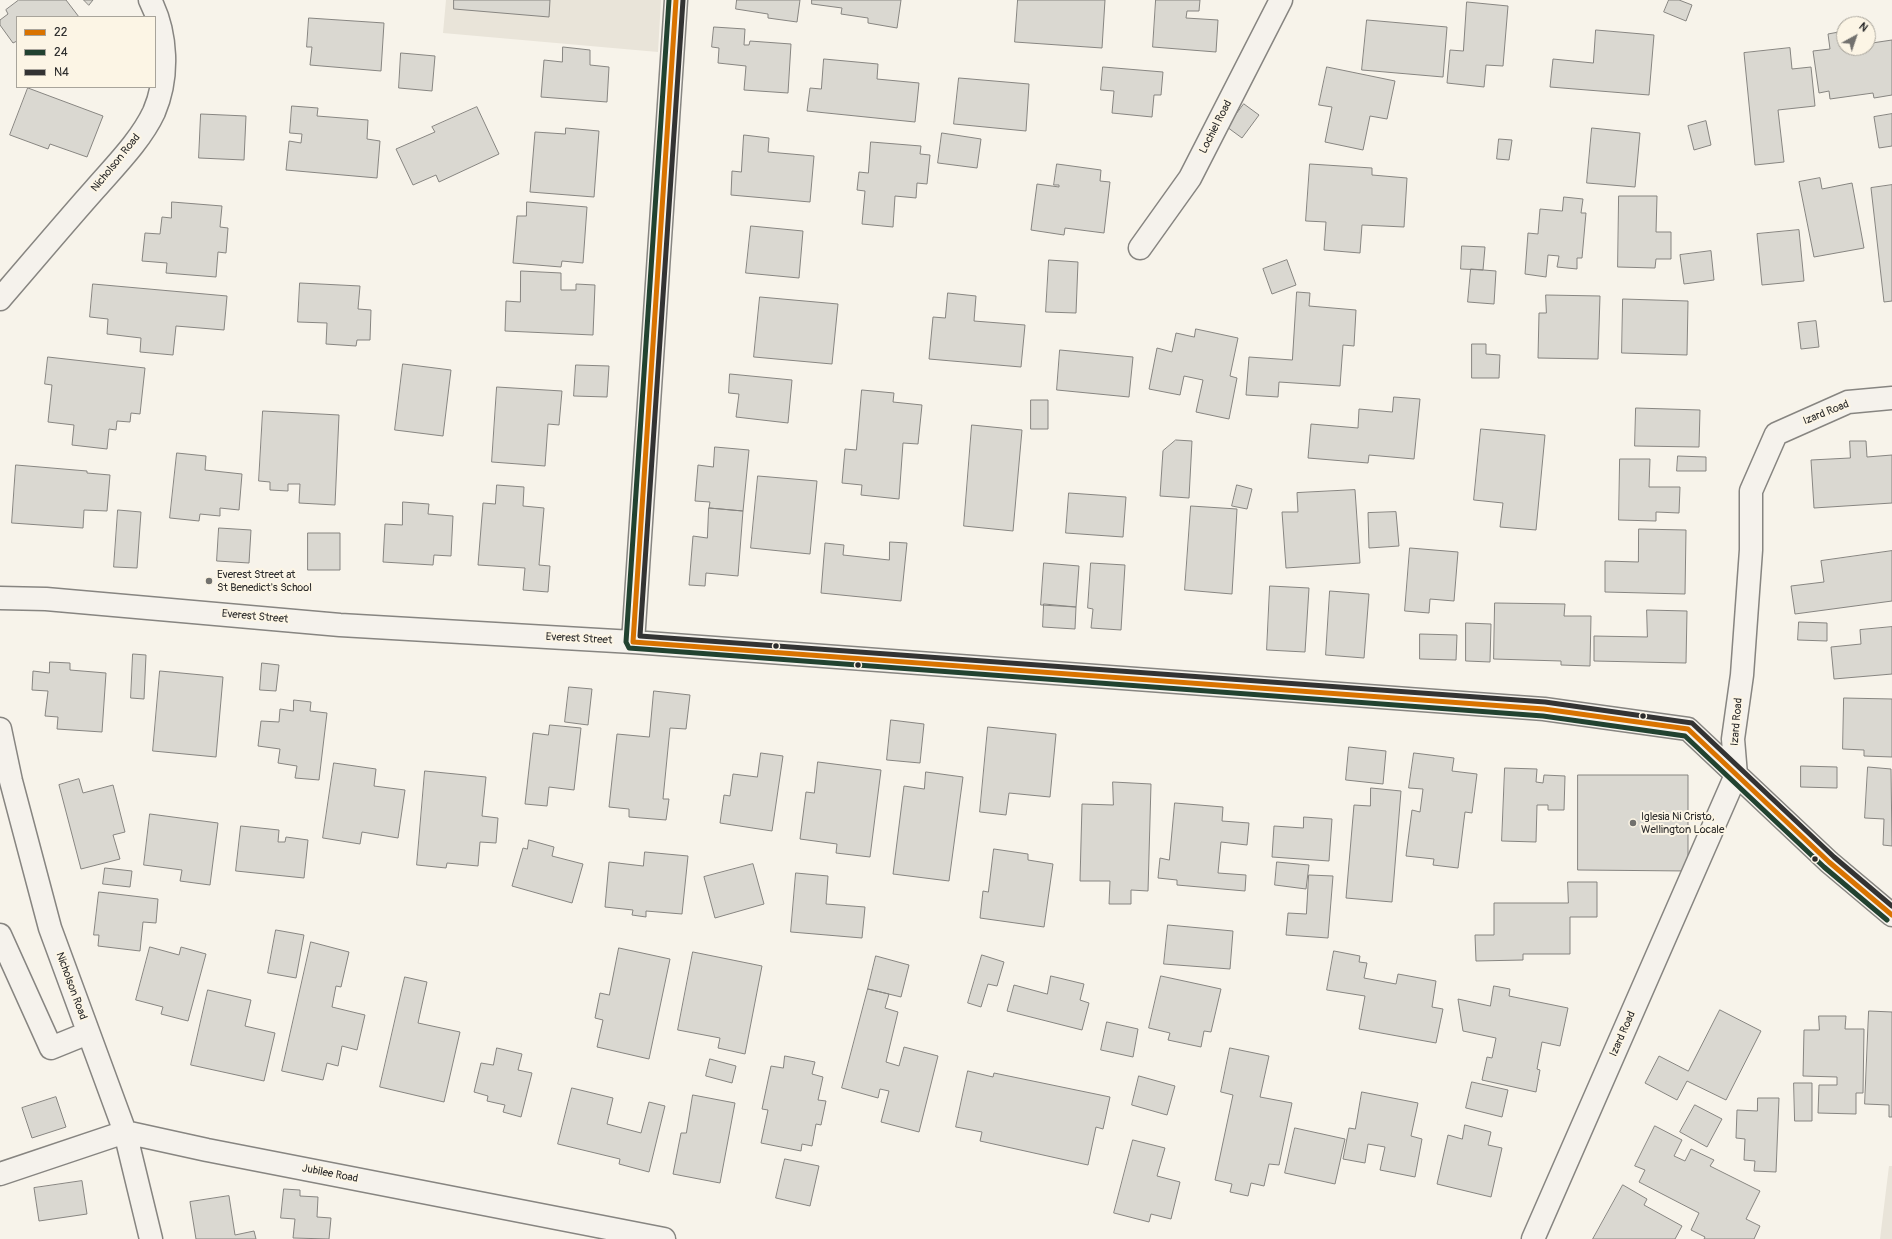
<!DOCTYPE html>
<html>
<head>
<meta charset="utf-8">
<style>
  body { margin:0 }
  #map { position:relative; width:1892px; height:1239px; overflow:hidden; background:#f7f3ea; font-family:Pangolin,sans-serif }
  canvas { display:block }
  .legend { position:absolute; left:16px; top:16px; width:140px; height:72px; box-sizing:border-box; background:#fcf5e5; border:1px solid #a8a49b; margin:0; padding:5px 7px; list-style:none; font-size:12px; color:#2b2b2b }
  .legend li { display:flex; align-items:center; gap:8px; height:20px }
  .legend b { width:20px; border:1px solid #a8a49b }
  .north { position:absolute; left:1836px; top:16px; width:40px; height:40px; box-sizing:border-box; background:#fcf5e5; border:1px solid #a8a49b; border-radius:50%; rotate:40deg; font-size:11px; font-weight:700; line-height:16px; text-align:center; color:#2b2b2b }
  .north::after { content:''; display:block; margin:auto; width:14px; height:18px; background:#72716e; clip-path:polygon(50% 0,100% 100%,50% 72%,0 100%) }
</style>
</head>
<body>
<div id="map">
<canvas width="1892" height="1239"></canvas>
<ul class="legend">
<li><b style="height:5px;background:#d97300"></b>22</li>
<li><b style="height:5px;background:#214230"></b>24</li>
<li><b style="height:5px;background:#333"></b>N4</li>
</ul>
<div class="north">N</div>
</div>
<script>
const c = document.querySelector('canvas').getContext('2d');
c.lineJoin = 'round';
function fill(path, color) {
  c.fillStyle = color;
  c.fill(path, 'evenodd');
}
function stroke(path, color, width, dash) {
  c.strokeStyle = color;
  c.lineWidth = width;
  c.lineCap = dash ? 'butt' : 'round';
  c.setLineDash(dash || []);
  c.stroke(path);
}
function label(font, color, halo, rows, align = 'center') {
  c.font = font + ' Pangolin,sans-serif';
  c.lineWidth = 4;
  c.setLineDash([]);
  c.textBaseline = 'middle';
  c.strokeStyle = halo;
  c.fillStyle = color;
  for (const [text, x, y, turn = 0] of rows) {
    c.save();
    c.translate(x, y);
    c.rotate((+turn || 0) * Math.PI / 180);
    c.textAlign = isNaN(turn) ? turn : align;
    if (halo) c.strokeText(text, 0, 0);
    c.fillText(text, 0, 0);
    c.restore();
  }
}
fill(new Path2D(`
  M446,0H661L658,52L443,33Z
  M1889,1166H1892V1239H1880Z`), '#e9e4d9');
const building = new Path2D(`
  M19,0H66L79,17H17V41L13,43L0,25V20L8,14L6,10Z
  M84,0H93L89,5Z
  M454,0H550L549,17L454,9Z
  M737,0H800L797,22L768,18V14L736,9Z
  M812,0H901L897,28L868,23V18L841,14L842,8L812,4Z
  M1018,0H1105L1102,48L1015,42Z
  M1156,0H1200L1199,11H1187L1186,18L1218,20L1216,52L1153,47Z
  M1669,0H1679L1692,5L1686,21L1664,12Z
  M1467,2L1508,6L1503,66L1486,65L1484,87L1447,83L1450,50L1463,51Z
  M309,18L384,23L381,71L310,65L312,47H307Z
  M1367,20L1447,27L1443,77L1362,70Z
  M714,27L745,29L744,45H749L750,41L791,44L788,93L744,90L746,66L718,63L719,48L712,47Z
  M1868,28H1869L1872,43L1892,40V95L1874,98L1873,93L1830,99L1829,91L1819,93L1813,51L1830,49L1828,34L1844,31V48H1868Z
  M1596,30L1654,35L1649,95L1550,87L1553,59L1593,63Z
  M563,47L590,50V65L609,67L607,102L541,97L544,60L562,62Z
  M1790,48L1792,69L1811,67L1815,106L1778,110L1784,162L1755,165L1744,53Z
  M401,53L435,56L432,91L399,88Z
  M824,59L878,64L877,79L919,83L915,122L807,111L810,88L821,89Z
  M1103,67L1163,72L1161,95H1154L1152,117L1112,113L1114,91L1101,90Z
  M1327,67L1395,81L1387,119L1370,116L1363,150L1325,142L1332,107L1319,105Z
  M959,78L1029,84L1026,131L954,124Z
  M28,88L103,116L87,157L50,144L48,149L10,135Z
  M1244,104L1259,115L1242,138L1227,127Z
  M292,106L318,108L317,116L368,120L367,139L380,141L377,178L286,170L289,141L301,143L302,134L290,133Z
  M477,107L499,154L439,182L436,175L413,185L396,149L435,132L432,127Z
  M201,114L246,116L244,160L199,158Z
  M1892,114V146L1879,148L1874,117Z
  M1706,121L1711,145L1694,150L1688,126Z
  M566,128L599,131L594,197L530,192L535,132L565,134Z
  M1592,128L1640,133L1635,187L1587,183Z
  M942,133L981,139L977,168L938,163Z
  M744,135L769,138L768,152L814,156L810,202L731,195L732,171L741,172Z
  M1499,139L1512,140L1509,160L1497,159Z
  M871,142L921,146L920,154L930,155L927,184L917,183L916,198L895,196L893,227L862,224L865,191L857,190L859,172L868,173Z
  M1057,164L1101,170L1100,181L1110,182L1104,233L1065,228L1064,235L1031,230L1037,184L1059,187V185H1054Z
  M1310,164L1372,168V175L1407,178L1404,227L1362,225L1360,253L1324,250L1326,222L1306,221Z
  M1820,178L1822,189L1852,183L1864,248L1814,257L1799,182Z
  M1892,185V301L1884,302L1871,188Z
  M1619,196H1657L1656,232H1671V259H1656L1655,268L1618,267Z
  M1564,197L1583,199L1581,213H1586L1582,258H1577V269L1557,267L1559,256L1548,255L1546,277L1525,274L1528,233L1538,234L1540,209L1562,211Z
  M172,202L222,206L220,227L228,228L226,253L218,252L216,277L166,273L167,263L142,261L145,233L160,234L162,217L171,218Z
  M527,202L587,207L583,263L562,261L561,267L513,263L517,216H526Z
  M751,226L803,231L799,278L746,273Z
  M1799,230L1804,281L1762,285L1757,234Z
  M1462,246L1485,247L1483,270L1461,269Z
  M1711,251L1714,280L1684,284L1680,255Z
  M1049,260L1078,262L1076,313L1046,312Z
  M1287,260L1296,285L1272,294L1263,269Z
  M1471,269L1496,271L1494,304L1468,302Z
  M521,271L561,273V290H576V284L595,285L593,335L505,331L506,301L520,302Z
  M300,283L360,286L358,309L371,310L370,340H357L356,346L326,344L327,323L298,322Z
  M93,284L227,296L224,330L176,326L173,355L140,352L141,338L107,334L108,319L90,317Z
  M1297,292L1310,293L1309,306L1356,310L1354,346L1343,345L1340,386L1279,382L1278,397L1246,395L1249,357L1292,360Z
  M948,293L976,296L974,321L1025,325L1021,367L929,359L933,317L945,318Z
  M1546,295L1600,296L1598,359L1538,358L1539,313H1546Z
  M760,297L838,304L832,364L754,357Z
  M1623,299L1688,301L1687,355L1622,353Z
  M1816,321L1819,347L1801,349L1798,323Z
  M1196,329L1238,338L1230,376L1237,378L1229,419L1196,412L1203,380L1184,376L1180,395L1149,389L1157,348L1172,352L1176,333L1194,337Z
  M1472,344H1486V354L1500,355L1499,378H1472Z
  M1060,350L1133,357L1129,397L1057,390Z
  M48,357L145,368L140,414L131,413L130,422L117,421L116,430L109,429L107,449L72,445L74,425L48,422L52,385L45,384Z
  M403,364L451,370L443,436L395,430Z
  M576,365L609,366L607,397L574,396Z
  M730,374L792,380L788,423L736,417L739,394L729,393Z
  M497,387L562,391L559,425L548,424L545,466L492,462Z
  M862,390L894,393L893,402L922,405L918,444L903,443L899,499L861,495L862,485L842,483L845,449L856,450Z
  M1394,397L1420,399L1414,459L1369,455L1368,463L1308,458L1311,424L1358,428L1359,409L1392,412Z
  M1031,400H1048V429H1031Z
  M1636,408L1700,410L1699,447L1635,446Z
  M263,411L339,415L335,505L299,503L300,484H288V491L270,490V482L259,481Z
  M972,425L1022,430L1013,531L964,526Z
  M1481,429L1545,435L1536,530L1500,527L1503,503L1474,500Z
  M1176,440L1192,441L1189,498L1160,496L1163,451Z
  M1850,441H1866L1867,457L1892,455V503L1814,508L1811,460L1850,458Z
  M715,447L749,450L743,511L709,508L710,502L695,501L698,465L713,467Z
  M177,453L206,456L205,470L242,474L239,510L220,508V516L200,514L199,521L170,518Z
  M1678,456L1706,457V471H1677Z
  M1620,459H1650L1649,487H1680L1679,513L1656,512V521L1619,520Z
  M16,465L87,471V473L110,475L107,511L84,510L83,528L12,523Z
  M758,476L817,481L810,554L751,548Z
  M497,485L524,487L523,506L544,508L539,565L550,566L548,592L523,590L525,568L478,565L483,503L495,504Z
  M1237,485L1252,489L1247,509L1232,506Z
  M1355,490L1360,563L1286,568L1282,512H1298L1297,493Z
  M1069,493L1126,497L1123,537L1066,533Z
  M403,502L429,504L428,514L453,516L451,556L434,555L433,565L383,562L385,524L402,525Z
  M1191,506L1237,509L1232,594L1185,590Z
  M709,508L743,511L738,576L706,573L705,586L689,585L693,536L707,538Z
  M118,510L141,512L137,568L114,567Z
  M1396,512L1399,546L1369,548L1368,513Z
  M219,528L251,530L249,563L217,561Z
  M1639,529L1686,530L1685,594L1605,592V561L1638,562Z
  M308,533H340V570H308Z
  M890,542L907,543L901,601L821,593L825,543L844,545L843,555L889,560Z
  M1410,548L1458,552L1454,601L1430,599L1429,613L1405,611Z
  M1892,551V601L1795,614L1791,586L1824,582L1821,561Z
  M1044,563L1079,566L1076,607L1041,605Z
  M1091,563L1125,565L1121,630L1091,628L1093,609L1088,608Z
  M1270,586L1309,588L1305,652L1267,650Z
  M1330,591L1369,594L1364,658L1326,655Z
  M1495,603L1565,604L1564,616H1591L1590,666L1561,665V661L1494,659Z
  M1044,604L1076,607L1075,629L1043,627Z
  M1647,610L1687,611L1686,663L1594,661V636L1647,637Z
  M1799,622L1827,623V641L1798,640Z
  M1466,623L1491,624L1490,662L1466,661Z
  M1892,627V674L1834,679L1831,647L1861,644L1860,630Z
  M1420,634L1457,635L1456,660L1420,659Z
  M133,654L146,655L144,699L131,698Z
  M50,662L70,663V670L106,673L102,732L57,729L58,717L45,716L48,691L32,690L33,671L49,673Z
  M262,663L279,665L276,691L260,690Z
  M160,671L223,677L216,757L153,751Z
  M569,687L592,689L588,725L565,722Z
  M654,691L690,695L686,729L670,728L663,799H669L666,820L629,817V809L609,807L617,734L649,737Z
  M1844,698L1892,699V757L1864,756V750L1843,749Z
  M294,700L311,702L310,711L327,713L319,780L295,778L297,766L278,763L280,749L258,746L261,721L279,722L280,709L293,711Z
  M891,720L924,724L920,763L887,760Z
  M550,725L581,728L574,790L549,787L547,806L525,804L533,733L548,735Z
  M988,727L1056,734L1050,797L1009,793L1006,815L980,812Z
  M1349,747L1386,751L1383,784L1346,780Z
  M761,753L783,756L772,831L720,823L724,795L730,796L733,774L757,777Z
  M1414,753L1454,758L1452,771L1477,774L1472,813L1465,812L1458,868L1433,865L1434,859L1406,856L1412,810L1420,812L1423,789L1409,788Z
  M818,762L881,770L870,857L836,853L837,844L800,839L806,792L814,793Z
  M334,763L376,769L374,786L405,790L398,838L362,832L360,844L323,838Z
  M1801,766L1837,767V788L1801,787Z
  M1868,767L1891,769L1892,846L1883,845L1884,819L1865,818Z
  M1505,768L1537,769L1536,782L1543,783L1544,775L1565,776L1564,810H1548V805H1537L1536,842L1502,841Z
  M425,771L486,777L482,816L498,818L496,843L480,842L478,866L447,863L446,868L417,865Z
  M926,772L963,777L949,881L893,874L904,786L924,789Z
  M1578,775H1688V871L1578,870Z
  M79,779L83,793L113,785L125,832L113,835L120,859L81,869L59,785Z
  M1113,782L1151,784L1148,891L1131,890V904H1109L1110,881H1080L1082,804L1113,805Z
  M1371,788L1401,791L1392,902L1346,898L1354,805L1370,806Z
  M1175,803L1223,807L1222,821L1249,823L1247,845L1221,842L1218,873L1246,875L1245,891L1177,885V880L1158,878L1160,858L1169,860Z
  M150,814L218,823L210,885L180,881L182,870L144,865Z
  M1304,817L1332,819L1329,861L1272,857L1274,826L1303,828Z
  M241,826L279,830L278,842H285L286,837L308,840L304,878L236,871Z
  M529,840L554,847L552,856L583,864L572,903L512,886L523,848L527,849Z
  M994,849L1028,854V860L1053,864L1044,927L980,918L983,891L988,892Z
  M645,852L688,856L682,914L646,911V917L632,915L633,910L605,907L609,862L643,866Z
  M1277,862L1309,865L1306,889L1275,885Z
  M753,864L764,904L715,918L704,877Z
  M105,868L132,871L130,887L103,884Z
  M796,873L828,876L826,904L865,907L862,938L791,932Z
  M1309,875L1333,876L1328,938L1286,935L1288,913L1306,914Z
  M1568,882H1597V917H1570V954H1523V960L1476,961L1475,935H1494V903H1568Z
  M99,892L158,899L156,923L143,922L140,951L98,946L99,935H94Z
  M1168,925L1233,931L1230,969L1164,964Z
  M276,930L304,935L296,978L268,973Z
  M311,942L349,952L341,987L336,986L332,1007L365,1015L357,1050L342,1046L338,1066L327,1063L323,1080L282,1071Z
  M150,947L179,955L181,947L206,954L188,1021L161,1014L163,1007L136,1000Z
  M619,948L670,959L649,1059L597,1047L603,1020L595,1018L600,993L609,995Z
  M1334,951L1360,956L1359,962L1367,963L1364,978L1396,984L1398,974L1436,981L1432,1007L1443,1009L1436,1043L1359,1029L1365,996L1327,990Z
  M693,952L762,966L745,1054L718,1048L720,1038L678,1030Z
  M982,955L1004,962L997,986L988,984L981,1007L968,1003Z
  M876,956L909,965L901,997L868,989Z
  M1051,976L1084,984L1080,1000L1089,1003L1082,1030L1007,1011L1014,985L1047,994Z
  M1161,976L1221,989L1211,1032L1204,1031L1201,1047L1168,1040L1170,1033L1149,1028Z
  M405,977L427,982L418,1023L460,1032L444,1102L380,1087Z
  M1494,986L1510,989L1509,996L1568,1008L1560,1046L1542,1042L1537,1069L1540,1070L1536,1092L1482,1080L1487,1057L1492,1058L1496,1038L1463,1031L1458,999L1490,1006Z
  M868,989L889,994L885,1008L898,1012L886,1062L899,1066L904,1047L938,1056L919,1132L881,1122L889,1091L880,1089L878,1098L842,1088Z
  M208,990L251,1000L245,1026L275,1033L264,1081L191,1065Z
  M1720,1010L1761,1031L1726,1100L1687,1081L1677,1100L1645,1083L1659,1056L1688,1071Z
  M1869,1011L1892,1012V1117H1889V1105L1865,1104Z
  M1819,1016H1846L1845,1029H1864L1863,1093H1856V1114L1818,1113L1819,1085H1837V1077L1803,1076L1804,1030H1819Z
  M1107,1022L1138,1029L1133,1057L1101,1050Z
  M497,1048L522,1054L518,1070L532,1073L521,1117L503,1112L505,1105L487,1101L488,1096L474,1092L481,1063L493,1065Z
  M1230,1048L1269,1056L1260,1097L1292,1103L1279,1165L1269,1164L1264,1186L1251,1183L1248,1196L1230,1192L1232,1184L1215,1180L1233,1095L1221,1092Z
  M785,1056L815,1062L812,1074L823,1077L818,1100L826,1101L821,1125L816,1124L812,1146L802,1144L801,1151L761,1143L768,1110L762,1109L771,1066L783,1068Z
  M710,1059L736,1066L732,1083L706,1076Z
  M968,1071L993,1077L994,1073L1110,1097L1103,1129L1096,1127L1088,1165L980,1141L982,1132L956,1127Z
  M1139,1076L1175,1086L1167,1115L1132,1105Z
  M1472,1082L1508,1090L1502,1117L1466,1108Z
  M1794,1083H1812V1121H1795Z
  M572,1088L613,1098L607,1124L641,1133L649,1102L665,1106L649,1172L619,1164L620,1159L558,1144Z
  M1362,1092L1418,1103L1411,1136L1422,1139L1415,1177L1380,1170L1385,1147L1368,1144L1365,1163L1343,1159L1349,1128L1355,1129Z
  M693,1095L735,1103L720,1183L673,1174L681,1133H686Z
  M56,1097L66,1127L32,1138L22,1108Z
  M1758,1098H1779L1776,1172L1754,1171L1755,1161L1744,1160L1745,1139L1736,1138L1737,1110L1757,1111Z
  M1695,1105L1722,1119L1707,1147L1680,1132Z
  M1465,1125L1491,1132L1488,1145L1502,1148L1491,1197L1437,1184L1448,1135L1462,1139Z
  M1655,1126L1682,1140L1674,1156L1685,1161L1691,1149L1714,1160L1710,1166L1760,1191L1746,1219L1760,1226L1754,1239H1704L1705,1237L1691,1230L1699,1213L1639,1182L1645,1170L1635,1166Z
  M1295,1128L1345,1139L1335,1184L1285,1173Z
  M1133,1140L1165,1148L1157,1176L1180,1182L1171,1219L1151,1214L1149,1222L1114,1213Z
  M785,1159L819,1166L810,1206L776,1198Z
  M82,1181L87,1214L39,1221L34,1188Z
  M1623,1185L1647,1199L1644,1205L1682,1226L1675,1239H1593Z
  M284,1189L300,1190V1196L318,1197L317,1217L331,1218L329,1239L293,1238L295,1219L281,1218Z
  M229,1196L235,1235L254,1231L256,1239H196L190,1202Z`);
fill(building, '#dad8d1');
stroke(building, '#878581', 1);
const street = new Path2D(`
  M1140,248L1190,178L1281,0
  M0,299C32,262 63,225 95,189C115,166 141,140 154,112C169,77 167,33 150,0
  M0,598L46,599L340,625L633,642L1544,709L1688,729L1829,862L1892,915
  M633,642L676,0
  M0,729L11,781L50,928L125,1132L151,1239
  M0,935L51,1048L88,1033
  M0,1174L125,1132L207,1150L664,1239
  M1533,1239L1736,775L1733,739L1742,675L1751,550V491L1776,434L1848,402L1892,398`);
stroke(street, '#878581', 25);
stroke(street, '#f5f2ec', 22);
stroke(new Path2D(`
  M676,0L633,642L1544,709L1688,729L1829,862L1892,915`), '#d97300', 5);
stroke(new Path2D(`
  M669,0L626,642L629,648L1543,716L1685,736L1824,867L1887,920`), '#214230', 5);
stroke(new Path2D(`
  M683,0L640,636L1545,702L1692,723L1834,857L1892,906`), '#333', 5);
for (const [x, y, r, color] of [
  [209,581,4,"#72716e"],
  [776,646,3.5,"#2b2b2b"],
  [858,665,3.5,"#2b2b2b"],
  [1643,716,3.5,"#2b2b2b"],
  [1633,823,4,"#72716e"],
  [1815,859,3.5,"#2b2b2b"]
]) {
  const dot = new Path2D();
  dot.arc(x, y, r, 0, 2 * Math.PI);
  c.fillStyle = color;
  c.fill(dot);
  stroke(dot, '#fcf5e5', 1.5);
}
label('11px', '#2b2b2b', '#fcf5e5', [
  ["Lochiel Road",1216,127,-63],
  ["Nicholson Road",116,163,-51],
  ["Izard Road",1826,413,-22],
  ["Everest Street",255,617,5],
  ["Everest Street",579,639,3],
  ["Izard Road",1737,722,-85],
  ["Nicholson Road",71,986,70],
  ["Izard Road",1623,1034,-66],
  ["Jubilee Road",330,1174,11]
]);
label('11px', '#2b2b2b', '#fcf5e5', [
  ["Everest Street at",217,575],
  ["St Benedict's School",217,588],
  ["Iglesia Ni Cristo,",1641,817],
  ["Wellington Locale",1641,830]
], 'left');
</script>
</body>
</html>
